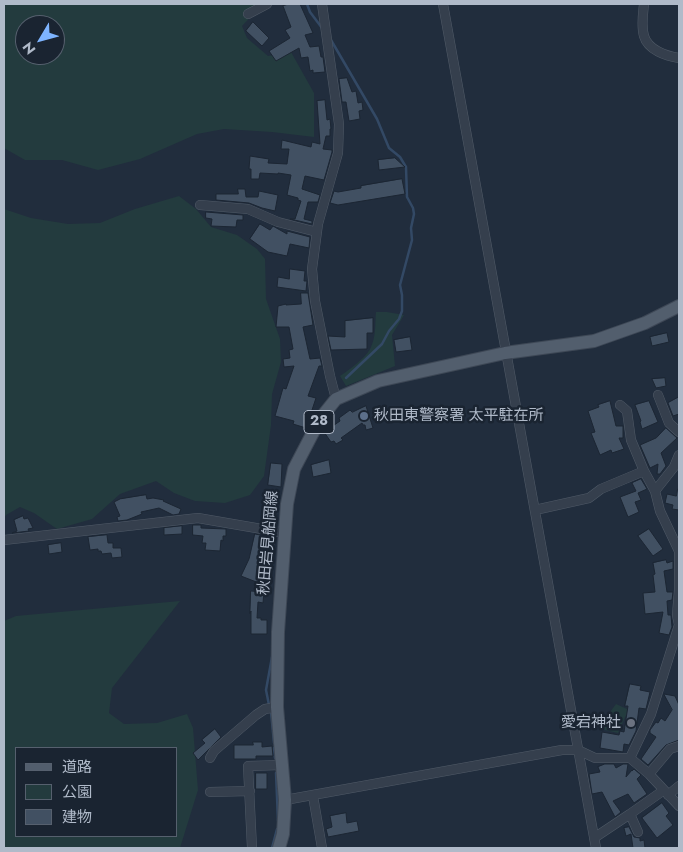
<!DOCTYPE html>
<html>
<head>
<meta charset="utf-8">
<style>
  body { margin:0 }
  #map { position:relative; width:683px; height:852px; overflow:hidden; background:#212d3d; font-family:Jost,"Noto Sans JP",sans-serif }
  canvas { display:block }
  .frame { position:absolute; inset:0; border:5px solid #b0bac9; pointer-events:none }
  .legend { position:absolute; left:15px; top:747px; width:162px; height:90px; box-sizing:border-box; background:#1a2431; border:1px solid #56606e; margin:0; padding:6px 9px; list-style:none; font-size:15px; color:#b0bac9 }
  .legend li { display:flex; align-items:center; gap:10px; height:25px }
  .legend b { width:25px; border:1px solid #56606e }
  .north { position:absolute; left:15px; top:15px; width:50px; height:50px; box-sizing:border-box; background:#1a2431; border:1px solid #56606e; border-radius:50%; rotate:233deg; font-size:14px; font-weight:700; line-height:20px; text-align:center; color:#b0bac9 }
  .north::after { content:''; display:block; margin:auto; width:18px; height:22px; background:#7eb4ff; clip-path:polygon(50% 0,100% 100%,50% 72%,0 100%) }
</style>
</head>
<body>
<div id="map">
<canvas width="683" height="852"></canvas>
<div class="frame"></div>
<ul class="legend">
<li><b style="height:6px;background:#525e6d"></b>道路</li>
<li><b style="height:14px;background:#233b3e"></b>公園</li>
<li><b style="height:14px;background:#415062"></b>建物</li>
</ul>
<div class="north">N</div>
</div>
<script>
const c = document.querySelector('canvas').getContext('2d');
c.lineJoin = 'round';
function fill(path, color) {
  c.fillStyle = color;
  c.fill(path, 'evenodd');
}
function stroke(path, color, width, dash) {
  c.strokeStyle = color;
  c.lineWidth = width;
  c.lineCap = dash ? 'butt' : 'round';
  c.setLineDash(dash || []);
  c.stroke(path);
}
function label(font, color, halo, rows, align = 'center') {
  c.font = font + ' Jost,"Noto Sans JP",sans-serif';
  c.lineWidth = 5;
  c.setLineDash([]);
  c.textBaseline = 'middle';
  c.strokeStyle = halo;
  c.fillStyle = color;
  for (const [text, x, y, turn = 0] of rows) {
    c.save();
    c.translate(x, y);
    c.rotate((+turn || 0) * Math.PI / 180);
    c.textAlign = isNaN(turn) ? turn : align;
    if (halo) c.strokeText(text, 0, 0);
    c.fillText(text, 0, 0);
    c.restore();
  }
}
fill(new Path2D(`
  M4,4H263L242,26L247,38L268,56L291,52L314,93V137L272,132L224,129L197,134L140,159L98,170L62,160H25L4,148ZM25,25H55V55H25Z
  M179,196L196,209L211,227L237,235L257,249L265,259L266,299L280,339L281,362L272,394L271,425L264,476L250,495L225,503L195,501L174,493L156,481L120,494L92,519L57,529L34,513L20,507L6,515L4,519V209L31,218L68,224L100,223L135,209Z
  M376,312H387L404,315L392,335L395,366L346,386L340,376C349,370 367,357 371,347C376,336 375,323 376,312Z
  M180,601L112,688L109,713L124,724L157,723L187,714L193,728L198,790L180,848H4V621L16,616ZM16,748H176V836H16Z
  M616,704L627,709L628,711L618,733L605,730L602,723Z`), '#233b3e');
stroke(new Path2D(`
  M307,4L310,12L322,28
  M331,40L377,119L389,148L400,157L406,167L407,197L413,208L414,214L411,228L412,240L400,285L402,295V311L399,319L389,331L382,344L346,378
  M269,705L266,690L272,657
  M271,712L274,743
  M274,748L275,758
  M276,773L278,821
  M272,848L277,829`), '#334965', 2.5);
const building = new Path2D(`
  M289,4H300L313,33L305,35L310,47L319,46L321,57H323L325,72L313,73V70L310,71L308,57L301,58L299,48L276,61L269,51L290,38L285,30L291,27L283,6Z
  M253,22L269,38L262,46L246,31Z
  M347,78L352,92L356,91L358,103L362,102L363,110L359,111L360,119L349,121L346,102H342L339,79Z
  M325,100L327,120L330,119L331,129H330V136H326L323,149L332,150V152L324,180L305,176L302,189L320,195L318,202H308L304,219L312,221V224L290,219H295L301,201L298,200V198L287,195L291,175L278,173V174L260,173L259,179H251V169H249L250,156L269,159L268,163L287,164L289,149H281L282,140L311,147L312,142L320,144L317,101Z
  M395,158L405,167L379,170L378,160Z
  M402,179L405,194L338,205L330,203L334,191L338,192L361,188V186Z
  M238,189H245L246,197H258L259,191L278,195L275,211L262,208L249,203L216,200V194H238Z
  M206,212L243,215V220H237L236,227L211,226L212,219L206,218Z
  M260,224L270,230L273,226L287,234V231L310,237L309,248L290,244L287,256L268,252L250,239Z
  M290,269L305,271L304,281H307L306,291L277,287L278,277L289,279Z
  M301,293H308L313,325L303,327L310,359L320,358L322,366H319L308,396L316,398L306,428L293,424L294,421L275,416L283,388L286,389L294,366L284,367L283,359L290,358L289,350L293,349L289,327H276L278,306L286,304V305L301,304Z
  M373,318V333H367V349L331,350L328,336L345,337V321Z
  M667,333L669,342L652,346L650,337Z
  M410,337L412,350L396,352L394,340Z
  M665,378L666,386L656,388L652,379Z
  M679,397V414L673,416L668,403Z
  M610,401L616,426H623V438H619L624,449L612,453L611,450L600,455L591,433L595,432L588,411L599,407L598,405Z
  M649,401L658,422L642,429L640,422L641,421L635,405Z
  M366,406L373,428L366,430L365,425H363L362,423L341,438L343,440L336,444L334,441L331,442L324,432L340,421L339,418L350,410L352,412Z
  M666,428L677,438L661,453L666,466L660,474H657L658,464L650,468L640,445L656,438Z
  M329,460L331,473L313,477L311,465Z
  M271,463L282,464L281,487L268,485Z
  M641,479L647,489L638,493L641,500L635,502L639,512L628,517L620,497L636,491L632,483Z
  M678,489H679V510L672,509L673,505L665,503L667,494L676,496Z
  M146,495L147,499L153,498L164,500L163,501L181,509L179,514L173,515L159,508L141,512L142,514L127,520L118,521L117,517L120,516L114,502L120,499Z
  M267,513L277,514L276,525L266,523Z
  M23,516L24,519L28,518L33,528L28,529L29,531L12,533L17,531L14,520Z
  M193,525H201V528L226,529V536H223V541L221,540L220,551L205,550L206,543H202L203,536L193,535Z
  M182,526V534L164,535V528Z
  M649,529L663,549L653,556L638,536Z
  M255,534L276,538L272,563L270,562L269,579H265L264,585L241,576L249,559Z
  M107,535L108,543H113V548H121L122,557L112,558L111,553L102,554L101,551H98V549L90,550L88,537Z
  M61,543L62,552L49,554L48,545Z
  M666,560L667,563L673,561V569L664,571L667,592H673L672,600L667,601L668,615H671L672,627L669,635L659,633L663,612L645,614L643,593L655,592L653,575L655,574L653,563Z
  M251,591L264,592L263,603L258,602L257,618H261V620H267V634H251V611L250,613Z
  M630,684L641,686L640,690L650,692L646,709L639,708L636,731L629,745L624,744L623,752L600,748L602,732L619,735L620,731L624,732L628,706H625Z
  M664,694L675,696L679,705V740L666,745L648,765L641,759L656,737L650,733V730L656,722L658,723L661,718L665,721L672,710Z
  M215,729L221,737L198,760L193,753L205,743L202,740Z
  M253,742H262V747L272,746L273,756H256V759H234V745H253Z
  M605,764H614L616,768L623,764H628L626,777L632,770V771L634,769L641,775L637,779L647,794L634,803L628,794L613,801L621,812L615,817L602,792L592,794L589,774L600,772L598,767Z
  M256,773H267V789H256Z
  M662,803L669,813L666,816L673,825L657,838L642,818Z
  M346,813L347,823L357,821L359,831L328,837L326,829L332,827L330,816Z
  M629,827L634,837L640,838V841L644,840L645,848H633L631,834L626,836L624,828Z`);
fill(building, '#415062');
stroke(building, '#1c2633', 1);
const minor = new Path2D(`
  M322,4L339,124L338,153L318,224L312,269L315,301L330,376L336,399
  M443,4L596,848
  M644,4C643,14 641,26 644,36C648,50 666,56 679,58
  M248,14L267,4
  M200,205L248,209L278,222L317,232
  M658,395L669,423L679,432
  M644,471L655,491
  M535,510L589,498L601,489L644,471L631,440L627,411L620,405
  M4,540L198,518L285,533
  M210,758L214,751L256,715L265,709L277,707
  M630,758L651,714L679,625L677,615L679,590V551L660,511L655,491L674,467L679,455
  M649,774L670,749L679,746
  M210,792L250,791
  M668,795L679,786
  M313,796L322,848
  M285,800L562,750H578L595,758H630L649,774L679,806
  M630,814L664,790
  M594,838L630,814L638,832
  M252,848L248,766L282,765`);
const primary = new Path2D(`
  M279,848L283,834L285,800L277,707L278,632L287,504L294,469L320,419L336,399L378,381L505,353L594,341L645,323L679,306`);
stroke(minor, '#505a67', 10);
stroke(primary, '#3e4856', 14);
stroke(minor, '#353f4d', 9);
stroke(primary, '#525e6d', 12);
for (const [x, y, r, color] of [
  [364,416,5,"#5c6f8a"],
  [631,723,5,"#6b7280"]
]) {
  const dot = new Path2D();
  dot.arc(x, y, r, 0, 2 * Math.PI);
  c.fillStyle = color;
  c.fill(dot);
  stroke(dot, '#1a2431', 2);
}
for (const [x, y, w] of [
  [319,422,30]
]) {
  const box = new Path2D();
  box.roundRect(x - w / 2, y - 11.5, w, 23, 4);
  c.fillStyle = '#1a2431';
  c.fill(box);
  stroke(box, '#b0bac9', 1);
}
label('bold 14px', '#b0bac9', null, [
  ["28",319,422]
]);
label('15px', '#b0bac9', '#1a2431', [
  ["秋田東警察署 太平駐在所",374,416],
  ["愛宕神社",621,723,"right"]
], 'left');
label('15px', '#b0bac9', '#1a2431', [
  ["秋田岩見船岡線",269,543,-85]
]);
</script>
</body>
</html>
